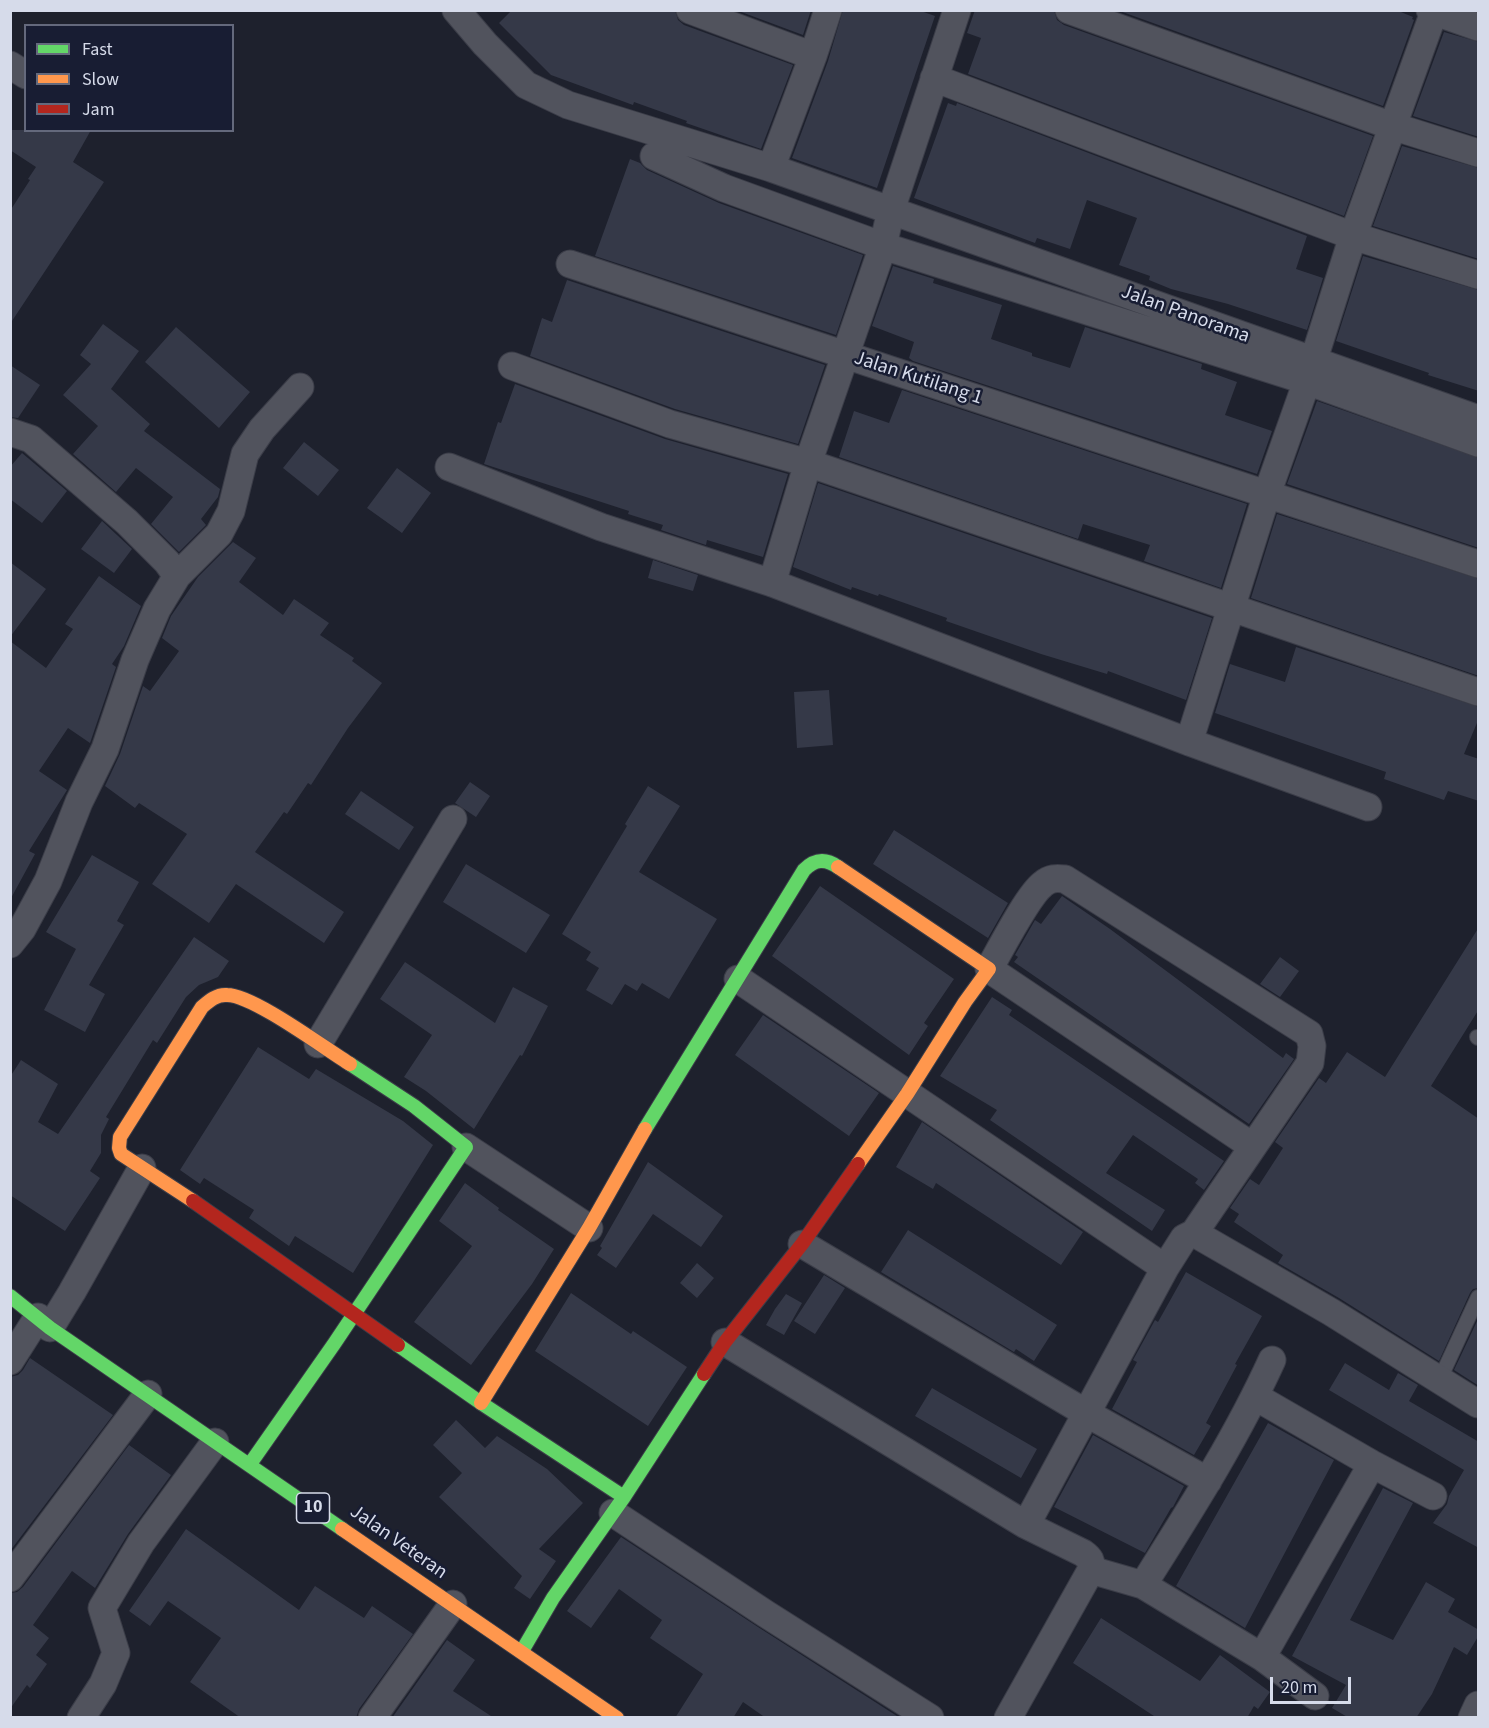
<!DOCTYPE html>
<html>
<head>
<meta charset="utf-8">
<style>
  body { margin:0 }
  #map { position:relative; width:1489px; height:1728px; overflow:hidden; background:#1e212d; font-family:"Source Sans 3",sans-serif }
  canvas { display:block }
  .frame { position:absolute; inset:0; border:12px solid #d6dbea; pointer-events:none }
  .legend { position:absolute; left:24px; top:24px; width:210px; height:108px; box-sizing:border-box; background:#181d33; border:2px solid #64697c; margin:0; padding:8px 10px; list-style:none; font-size:18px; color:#d6dbea }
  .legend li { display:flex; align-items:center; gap:12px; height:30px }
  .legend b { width:30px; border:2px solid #64697c }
  .scale { position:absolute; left:1270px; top:1677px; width:81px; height:27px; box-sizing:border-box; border:3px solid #d6dbea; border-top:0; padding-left:8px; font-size:18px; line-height:21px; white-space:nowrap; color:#d6dbea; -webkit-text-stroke:4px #181d33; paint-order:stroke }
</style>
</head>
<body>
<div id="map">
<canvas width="1489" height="1728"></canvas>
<div class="frame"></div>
<ul class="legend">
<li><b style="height:8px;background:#63d668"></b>Fast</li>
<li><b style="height:8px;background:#ff974d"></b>Slow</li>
<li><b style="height:8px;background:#b3261e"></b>Jam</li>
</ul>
<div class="scale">20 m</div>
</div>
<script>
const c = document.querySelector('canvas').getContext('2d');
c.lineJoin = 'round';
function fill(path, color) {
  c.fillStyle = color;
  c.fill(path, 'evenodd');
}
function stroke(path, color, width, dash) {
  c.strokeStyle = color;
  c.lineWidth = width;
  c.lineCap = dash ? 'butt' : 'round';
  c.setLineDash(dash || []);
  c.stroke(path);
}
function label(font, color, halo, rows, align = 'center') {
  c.font = font + ' "Source Sans 3",sans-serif';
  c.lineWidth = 5;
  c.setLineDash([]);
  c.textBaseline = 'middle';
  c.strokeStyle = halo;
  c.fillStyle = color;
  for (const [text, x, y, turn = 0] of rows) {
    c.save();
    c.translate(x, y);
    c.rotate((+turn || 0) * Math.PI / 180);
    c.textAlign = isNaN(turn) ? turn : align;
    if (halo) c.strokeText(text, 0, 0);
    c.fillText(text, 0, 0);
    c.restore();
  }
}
fill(new Path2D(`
  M512,10H675L678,20L684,25L793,65L761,149L686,123L687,121L634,102L633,105L551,75L499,23Z
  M736,10H811L803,35Z
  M843,10H918L935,16L877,188L792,158L828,61Z
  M975,10H1054L1057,20L1064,25L1373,136L1344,216L968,74L981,38L967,33Z
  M1117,10H1396L1413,17L1412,19L1414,20L1383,106Z
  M1444,32L1479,42V137L1413,116Z
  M948,103L956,106L957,103L1307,236L1296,269L1323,278L1307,330L1228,304L1171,289L1149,280L1150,276L1119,265L1137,218L1087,200L1070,249L1037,238L1035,243L914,198Z
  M10,130H91L73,162L104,182L10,324V211L30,180L28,179L36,167L10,150Z
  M1402,146L1479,168V259L1373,226Z
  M630,159L640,163L647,170L719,203L863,255L836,335L595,256Z
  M1363,256L1479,290V391L1428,375L1429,373L1336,341Z
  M893,266L934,279L933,283L1002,305L991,339L1032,353V356L1070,368L1085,327L1202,364L1201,369L1237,382L1225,415L1272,431L1257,474L913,361L909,358L914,342L872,326Z
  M567,280L825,365L798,444L675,409L530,356L542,318L552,322Z
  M103,324L139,351L111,389L150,424L144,431L220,489L218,497L201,519L206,525L179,552L151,524L173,497L136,468L116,492L73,454L98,426L63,395L91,364L80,355Z
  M176,327L250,392L219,428L145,362Z
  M10,365L40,385L18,418L10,417Z
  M515,384L665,439L788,474L763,557L707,540L706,545L661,530L663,525L628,514L629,511L484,464L498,422L501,423Z
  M902,390L1247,504L1221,588L1144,561L1150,545L1083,524L1078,539L839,457L854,411L889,423Z
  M1317,401L1479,458V548L1287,484Z
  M304,442L339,470L318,496L283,468Z
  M22,453L67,491L42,523L10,499V467Z
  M397,468L431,493L402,533L367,508Z
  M818,483L1212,618L1186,700L1108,671L1107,674L1041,654L946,621L947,618L879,594L878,596L852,587L851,590L793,567Z
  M1277,514L1479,579V676L1251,598Z
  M102,521L132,549L114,573L81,549Z
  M233,542L256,558L239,582L283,615L294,599L329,623L320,635L354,658L352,661L382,683L348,728L311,785L308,783L287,814L284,812L255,852L344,912L324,943L236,884L209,923L152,884L187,834L139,803L135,808L105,786L120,754L143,686L150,691L179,651L162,638L171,616L198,577Z
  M653,560L698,575L693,591L648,578Z
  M10,562L46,589L10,637Z
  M99,576L141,606L124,646L112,664L116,667L90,743L68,728L39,771L67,790L29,851L35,854L10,900V641L46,668L73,629L65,624Z
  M1296,647L1479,707V718L1464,754L1479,759V801L1448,791L1444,800L1384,779L1386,772L1215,713L1230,664L1285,682Z
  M829,690L833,745L797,748L794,692Z
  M470,782L490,796L476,817L455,803Z
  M648,786L680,806L639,872L717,919L669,999L642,983L637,991L625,984L612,1005L586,990L599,968L586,960L591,952L562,934L627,826L625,824Z
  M361,791L414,827L399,850L345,814Z
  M894,830L1008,903L988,938L873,864Z
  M92,855L139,882L117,921L124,925L89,985L105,994L85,1032L44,1010L76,949L46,932Z
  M466,864L550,915L526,953L443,902Z
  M820,886L954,979L924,1023L928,1026L909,1055L772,956Z
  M1062,896L1110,929L1283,1058L1286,1053L1294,1059L1249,1124L1014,962L1018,957L1015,955L1035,920L1041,924Z
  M1479,927V1009L1431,1086L1479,1119V1288L1473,1289L1470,1293L1439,1361L1339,1298L1278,1263L1283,1255L1234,1222L1239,1214L1230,1208L1250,1179L1259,1185L1283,1148L1275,1142L1319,1078L1326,1083L1347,1052L1385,1077Z
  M194,937L229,961L218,977L199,985L186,997L157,1043L153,1040L106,1117L109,1119L101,1135V1153L90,1171L100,1178L65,1231L10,1195V1077L21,1060L58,1084L38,1122L58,1134Z
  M1280,957L1299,971L1280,997L1260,984Z
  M405,962L495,1023L513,987L548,1006L522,1056L520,1055L474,1129L426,1091L404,1077L432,1035L380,999Z
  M992,997L1012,1010L1009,1015L1224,1161L1204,1190L1195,1183L1198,1179L1133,1135L1106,1173L1165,1210L1152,1231L990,1120L997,1110L940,1076Z
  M763,1015L879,1093L849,1136L735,1055Z
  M258,1047L309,1079L316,1069L403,1121L433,1145L353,1273L295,1236L289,1246L249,1218L254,1210L204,1178L200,1184L180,1170Z
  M922,1122L1083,1232L1061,1265L936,1183L933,1189L896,1167Z
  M648,1162L723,1216L701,1247L653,1214L616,1268L597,1255L602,1248L600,1246Z
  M465,1183L499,1208L498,1210L554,1249L532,1284L471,1365L414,1322L472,1246L439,1221Z
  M908,1230L1057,1325L1034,1361L1016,1349L1014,1352L881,1272Z
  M697,1263L714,1278L697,1298L680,1283Z
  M1186,1272L1262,1316L1235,1364L1237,1365L1206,1423L1211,1426L1194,1455L1112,1409L1137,1362L1133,1360L1155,1320L1158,1322Z
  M824,1275L845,1288L815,1334L794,1321Z
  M571,1293L631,1334L633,1331L687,1367L648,1426L535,1351Z
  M786,1294L802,1303L784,1335L766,1325L775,1309Z
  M1479,1317V1386L1454,1370Z
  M30,1358L113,1415L10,1551V1377L18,1375L23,1370Z
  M1345,1363L1389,1390L1398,1373L1418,1385L1409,1401L1479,1442V1548L1433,1523L1447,1504L1449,1496L1464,1470L1329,1390Z
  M932,1388L1037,1449L1021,1478L915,1416Z
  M456,1420L485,1448L497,1436L547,1469L583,1503L539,1549L556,1561L530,1599L514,1588L522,1576L439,1497L462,1473L433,1445Z
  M1268,1423L1334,1460L1245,1628L1176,1586Z
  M1093,1435L1184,1486L1173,1507L1171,1508L1145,1553L1054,1507Z
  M129,1445L171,1475L128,1534L95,1588L72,1571L33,1625L49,1638L36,1655L47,1664L30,1688L27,1685L10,1709V1593L17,1592L23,1587Z
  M1383,1488L1413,1503L1350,1620L1393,1640L1426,1582L1455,1599L1448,1612L1479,1630V1635L1467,1655L1454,1647L1432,1694L1416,1718H1349L1332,1708L1346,1685L1292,1656Z
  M186,1529L299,1610L315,1586L364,1618L372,1606L413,1634L359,1709L356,1718H241L190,1682L221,1638L168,1601L150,1626L129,1611Z
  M621,1537L758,1627L900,1718H766L743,1702L733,1718H675L703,1674L650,1638L662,1620L619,1589L591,1628L567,1611Z
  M1101,1618L1200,1681L1220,1655L1270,1692L1258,1709L1254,1706L1247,1718H1157L1073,1663Z
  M447,1640L475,1660L453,1691L494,1718H392Z`), '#353948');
const lane = new Path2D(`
  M1477,1037L1478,1038
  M1440,1379L1478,1297`);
const street = new Path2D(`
  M456,10L485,44L526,85L568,105L771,168L1478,419
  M690,10L813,56
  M1069,10L1392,126L1478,153
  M1430,10L1478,27
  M10,65L26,75
  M934,78L1353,236L1478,275
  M654,156L724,188L883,246L1307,381L1478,443
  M771,168L813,56L828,10
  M570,264L1478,564
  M512,366L670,424L808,463L1478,692
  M10,432L31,439L127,522L167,562L177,576
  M449,467L601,527L772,583L1189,742L1368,807
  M772,583L808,463L883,246L891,210L957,10
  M1189,742L1267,494L1307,381L1353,236L1434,12
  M10,944L22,929L48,881L79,802L105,749L135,660L157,609L177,576L219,534L231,511L245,454L262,429L300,387
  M738,979L1165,1268
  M318,1044L453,819
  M466,1147L589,1228
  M1194,1233L1310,1063L1312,1046L1309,1034L1065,879C1056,878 1050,878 1043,884C1028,895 1000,950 989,969L1252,1146
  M802,1244L1086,1413L1208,1481
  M50,1328L72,1292L142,1168
  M725,1342L1026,1525L1083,1553C1090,1558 1092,1561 1091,1570L1008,1718
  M10,1361L38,1317
  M1256,1397L1372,1464L1433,1496
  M613,1513L766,1614L930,1718
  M1026,1525L1165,1268L1184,1238L1194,1233L1331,1312L1478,1404
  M1091,1570L1143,1585L1262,1657L1315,1696
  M10,1578L148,1394
  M1143,1585C1189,1512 1236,1439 1272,1360
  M1262,1657L1372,1464
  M81,1718L103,1684L116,1653L102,1608L141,1543L215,1442
  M372,1718L453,1604
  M1472,1718L1478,1705`);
const fast = new Path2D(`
  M645,1129L804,870C815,859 825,858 838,867
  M10,1296L50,1328L342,1529
  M398,1345L481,1403L624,1497
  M250,1464L334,1344L466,1147L414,1106L350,1064
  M522,1651L553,1598L624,1497L704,1374`);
const slow = new Path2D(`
  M838,867L989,969L965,1002L907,1094L858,1164
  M193,1201L121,1154L119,1148L120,1137L202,1007C209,1001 217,994 227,995C253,995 324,1048 350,1064
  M481,1403L589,1228L645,1129
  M342,1529L617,1718`);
const jam = new Path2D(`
  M193,1201L398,1345
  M704,1374L725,1342L802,1244L858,1164`);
stroke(lane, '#3b3d48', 16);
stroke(street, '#3b3d48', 29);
stroke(fast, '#3b3d48', 16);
stroke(slow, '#3b3d48', 16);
stroke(jam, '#3b3d48', 16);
stroke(lane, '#51535d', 14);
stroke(street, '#51535d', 27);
stroke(fast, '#63d668', 14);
stroke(slow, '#ff974d', 14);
stroke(jam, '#b3261e', 14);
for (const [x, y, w] of [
  [313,1508,33]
]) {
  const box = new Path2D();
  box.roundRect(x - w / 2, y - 15, w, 30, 4.5);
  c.fillStyle = '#181d33';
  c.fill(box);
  stroke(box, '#d6dbea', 1.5);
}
label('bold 18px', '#d6dbea', null, [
  ["10",313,1508]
]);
label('20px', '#d6dbea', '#181d33', [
  ["Jalan Panorama",1185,315,20],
  ["Jalan Kutilang 1",918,379,18],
  ["Jalan Veteran",398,1543,35]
]);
</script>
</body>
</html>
